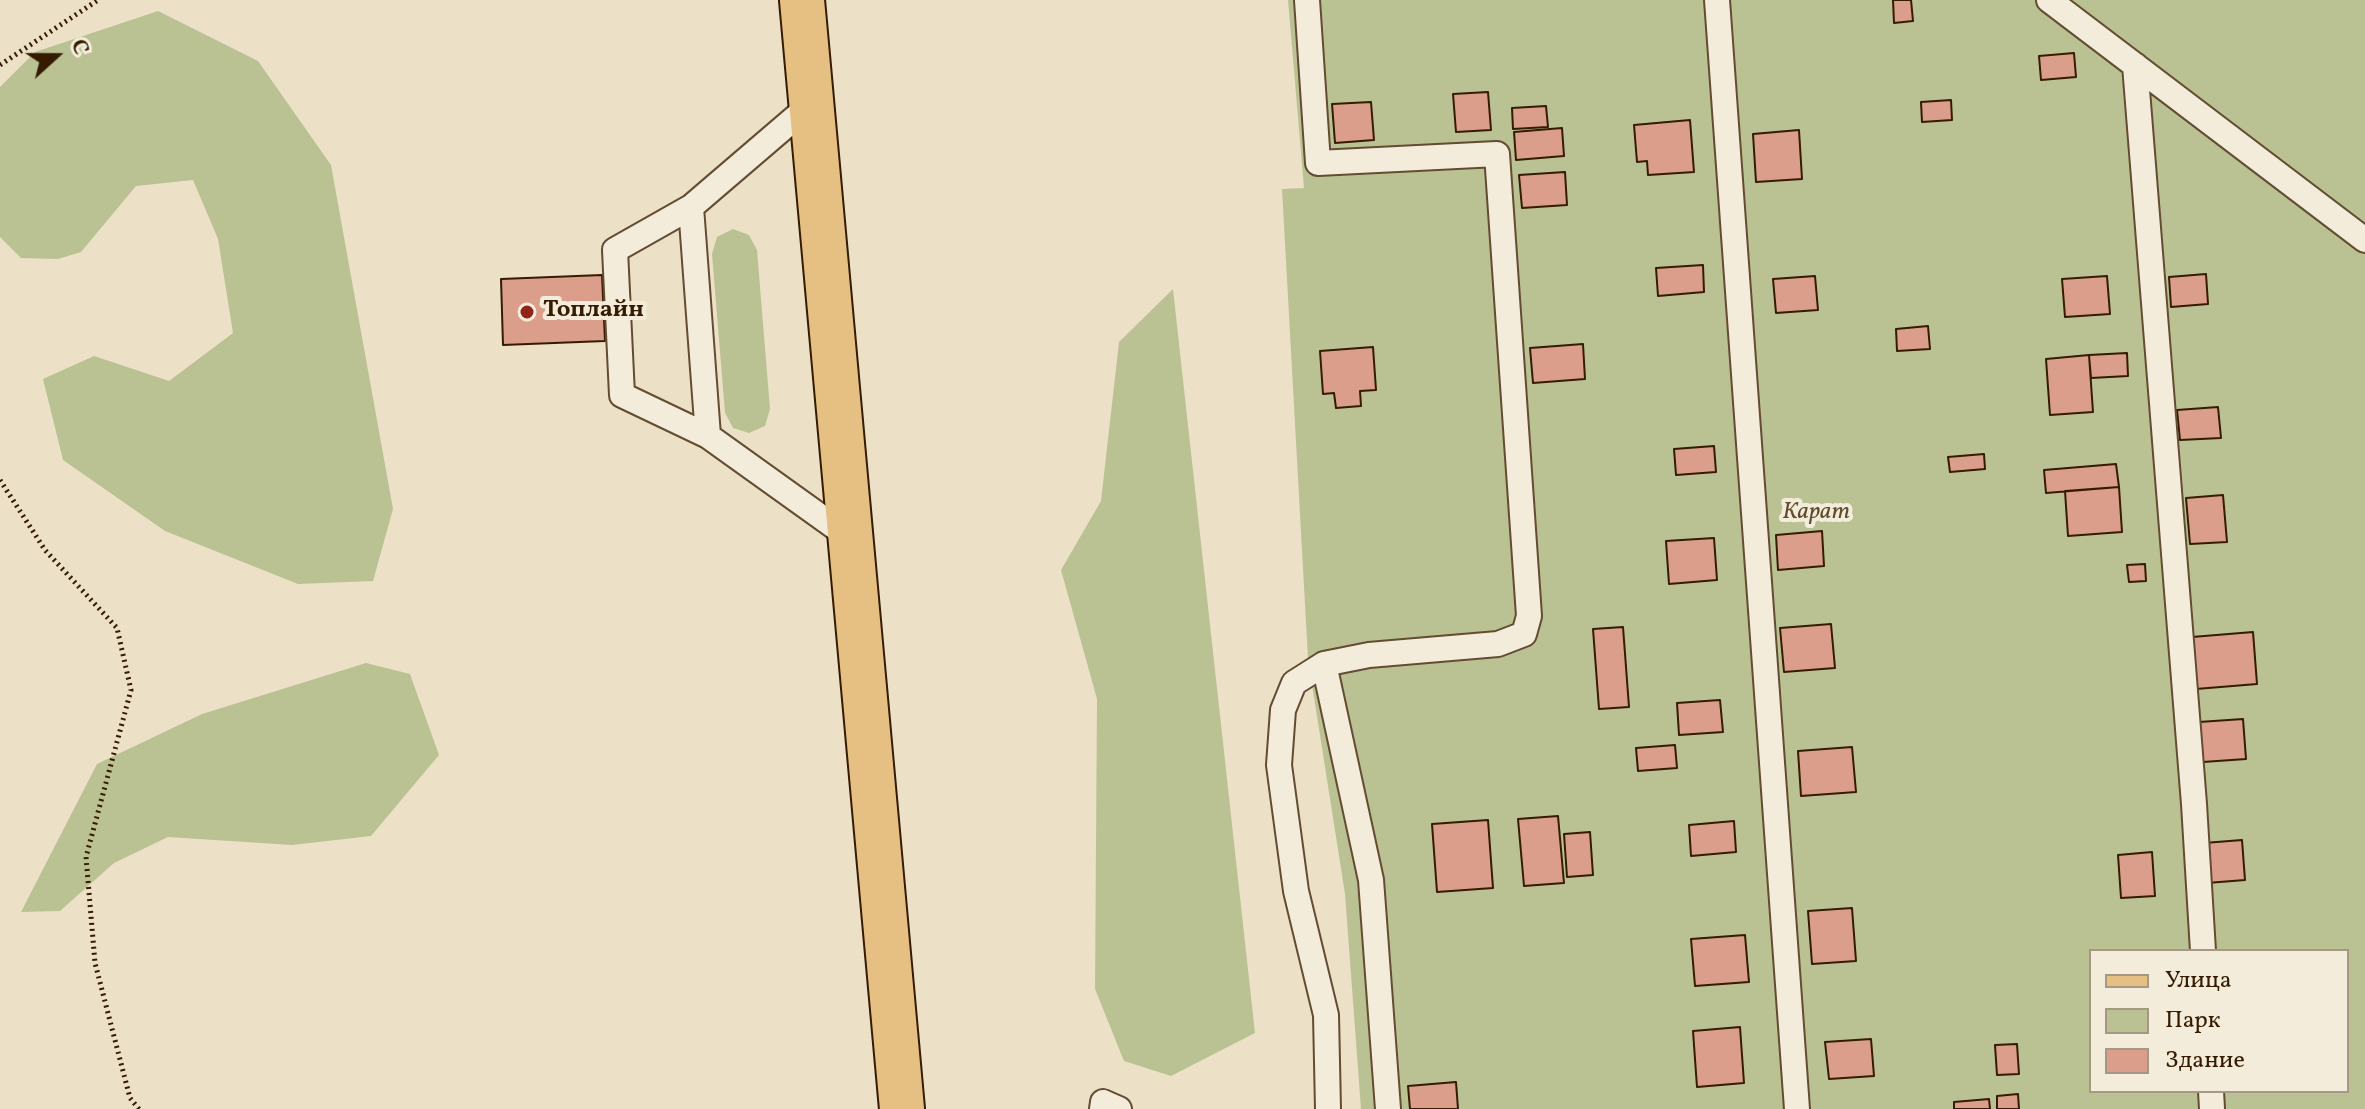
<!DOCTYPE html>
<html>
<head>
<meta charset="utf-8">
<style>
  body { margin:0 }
  #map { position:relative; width:2365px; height:1109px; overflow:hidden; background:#ece1c6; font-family:Vollkorn,serif }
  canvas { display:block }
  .legend { position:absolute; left:2089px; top:949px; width:260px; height:144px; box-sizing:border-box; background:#f3ecda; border:2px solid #a79883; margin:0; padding:10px 14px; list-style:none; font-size:24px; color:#351b00 }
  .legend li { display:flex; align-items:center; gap:16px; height:40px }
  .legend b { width:40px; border:2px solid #a79883 }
  .north { position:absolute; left:16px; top:16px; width:80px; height:80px; -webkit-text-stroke:6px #f3ecda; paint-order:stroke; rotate:69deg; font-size:22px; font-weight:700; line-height:32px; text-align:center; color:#351b00 }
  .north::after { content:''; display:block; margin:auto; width:28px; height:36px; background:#351b00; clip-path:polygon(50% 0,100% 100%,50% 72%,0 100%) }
</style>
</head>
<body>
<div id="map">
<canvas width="2365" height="1109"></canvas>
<ul class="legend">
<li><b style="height:10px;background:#e6c083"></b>Улица</li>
<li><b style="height:22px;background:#bac293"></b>Парк</li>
<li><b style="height:22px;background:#da9e8b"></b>Здание</li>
</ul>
<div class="north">С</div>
</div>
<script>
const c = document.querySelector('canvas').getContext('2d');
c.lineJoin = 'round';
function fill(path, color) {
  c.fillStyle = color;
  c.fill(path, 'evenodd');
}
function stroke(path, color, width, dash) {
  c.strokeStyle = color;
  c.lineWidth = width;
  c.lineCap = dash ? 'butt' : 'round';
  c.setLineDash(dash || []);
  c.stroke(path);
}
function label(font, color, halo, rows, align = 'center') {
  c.font = font + ' Vollkorn,serif';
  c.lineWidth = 8;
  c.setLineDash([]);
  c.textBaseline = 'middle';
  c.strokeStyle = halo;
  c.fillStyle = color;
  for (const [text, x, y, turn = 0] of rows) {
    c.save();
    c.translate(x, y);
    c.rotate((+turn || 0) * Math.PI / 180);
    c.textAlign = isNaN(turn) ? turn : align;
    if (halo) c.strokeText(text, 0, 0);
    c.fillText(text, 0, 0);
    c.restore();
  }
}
fill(new Path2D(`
  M1288,0H2365V1109H1361L1345,894L1308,659L1282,189L1304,188ZM2091,951H2347V1091H2091Z
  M158,11L258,61L331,165L393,509L373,581L298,584L165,531L63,460L43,379L94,356L169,381L233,333L218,239L193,180L136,186L81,252L58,259L21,258L0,237V87L35,52Z
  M733,229L749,235L757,250L770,409L765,426L749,433L733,428L725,413L712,254L717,237Z
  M1173,289L1255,1033L1171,1076L1124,1061L1095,989L1097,699L1061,570L1101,501L1119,342Z
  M366,663L410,674L439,755L371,836L292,845L168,837L114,863L60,911L21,912L97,764L202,714Z`), '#bac293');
const building = new Path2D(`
  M1893,0H1911L1913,21L1894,23Z
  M2074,53L2076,77L2041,80L2039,56Z
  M1488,92L1491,130L1456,132L1453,94Z
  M1951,100L1952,120L1922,122L1921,102Z
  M1371,102L1374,140L1335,143L1332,104Z
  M1546,106L1548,127L1513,129L1512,108Z
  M1690,120L1694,172L1648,175L1647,161L1637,162L1634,125Z
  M1562,128L1564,156L1516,160L1514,132Z
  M1799,130L1802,179L1756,182L1753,134Z
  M1565,172L1567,205L1522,208L1519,175Z
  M1703,265L1704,292L1658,296L1656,268Z
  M2206,274L2208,304L2171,307L2169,277Z
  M602,275L605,341L503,345L501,279Z
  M1815,276L1818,310L1776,313L1773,279Z
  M2107,276L2110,314L2065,317L2062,279Z
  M1928,326L1930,349L1897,351L1896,329Z
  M1583,344L1585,379L1533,383L1530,348Z
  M1373,347L1376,390L1360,391L1361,406L1336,408L1334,393L1323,394L1320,351Z
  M2127,353L2128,376L2091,378L2089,355Z
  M2089,355L2093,412L2050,415L2046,359Z
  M2218,407L2221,438L2180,440L2177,410Z
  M1714,446L1716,472L1676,475L1674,449Z
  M1984,454L1985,469L1950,472L1948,457Z
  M2116,464L2119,487L2046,493L2044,470Z
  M2119,487L2122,532L2068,536L2065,491Z
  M2223,495L2227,542L2190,544L2186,498Z
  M1822,531L1824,566L1778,570L1776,535Z
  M1714,538L1717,580L1669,584L1666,541Z
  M2145,564L2146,581L2129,582L2127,565Z
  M1831,624L1835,668L1784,672L1780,628Z
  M1623,627L1629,707L1599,709L1593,629Z
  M2253,632L2257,684L2196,689L2192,637Z
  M1720,700L1723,732L1679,735L1677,703Z
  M2243,719L2246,759L2203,762L2199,722Z
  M1675,745L1677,768L1638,771L1636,748Z
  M1852,747L1856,792L1801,796L1798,751Z
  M1558,816L1564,883L1524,886L1518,819Z
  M1488,820L1493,888L1437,892L1432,824Z
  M1734,821L1736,852L1691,856L1689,825Z
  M1590,832L1593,875L1567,877L1564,834Z
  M2242,840L2245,880L2207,883L2204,843Z
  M2152,852L2155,896L2121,898L2118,855Z
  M1852,908L1856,961L1812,964L1808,911Z
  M1745,935L1749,982L1695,986L1691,939Z
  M1740,1027L1744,1083L1697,1087L1693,1031Z
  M1871,1039L1874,1076L1829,1079L1825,1042Z
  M2017,1044L2019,1074L1997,1075L1995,1045Z
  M1456,1082L1458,1109H1410L1408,1086Z
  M2018,1094L2019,1109H1997V1096Z
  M1989,1099L1990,1109H1954V1102Z`);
fill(building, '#da9e8b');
stroke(building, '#351b00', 2);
const service = new Path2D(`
  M1307,0L1318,163L1497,154L1529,616L1524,634L1498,644L1369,655L1324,664L1371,880L1388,1109
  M1717,0L1797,1109
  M2049,0L2365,240
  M2135,65L2194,804L2203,951
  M810,105L691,207L708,436L849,537
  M691,207L615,250L622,395L708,436
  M1324,664L1294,683L1283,710L1279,765L1296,891L1326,1015L1328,1109
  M2211,1091L2212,1109
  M1102,1109L1103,1102L1119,1109`);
const primary = new Path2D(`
  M802,0L902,1109`);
stroke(service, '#634c32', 28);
stroke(primary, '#351b00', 48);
stroke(new Path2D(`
  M0,65L98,0
  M0,480L45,550L117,628L131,690L86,857L95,963L130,1098L139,1109`), '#351b00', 5, [2, 4]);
stroke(service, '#f3ecda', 24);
stroke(primary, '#e6c083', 44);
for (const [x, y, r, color] of [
  [527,312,8,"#8f2418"]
]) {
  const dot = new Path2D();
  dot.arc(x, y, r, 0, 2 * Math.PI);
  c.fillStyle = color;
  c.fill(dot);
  stroke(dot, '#f3ecda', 3);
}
label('bold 24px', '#351b00', '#f3ecda', [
  ["Топлайн",543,312]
], 'left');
label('italic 24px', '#5d4d2c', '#f3ecda', [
  ["Карат",1816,514]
]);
</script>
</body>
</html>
